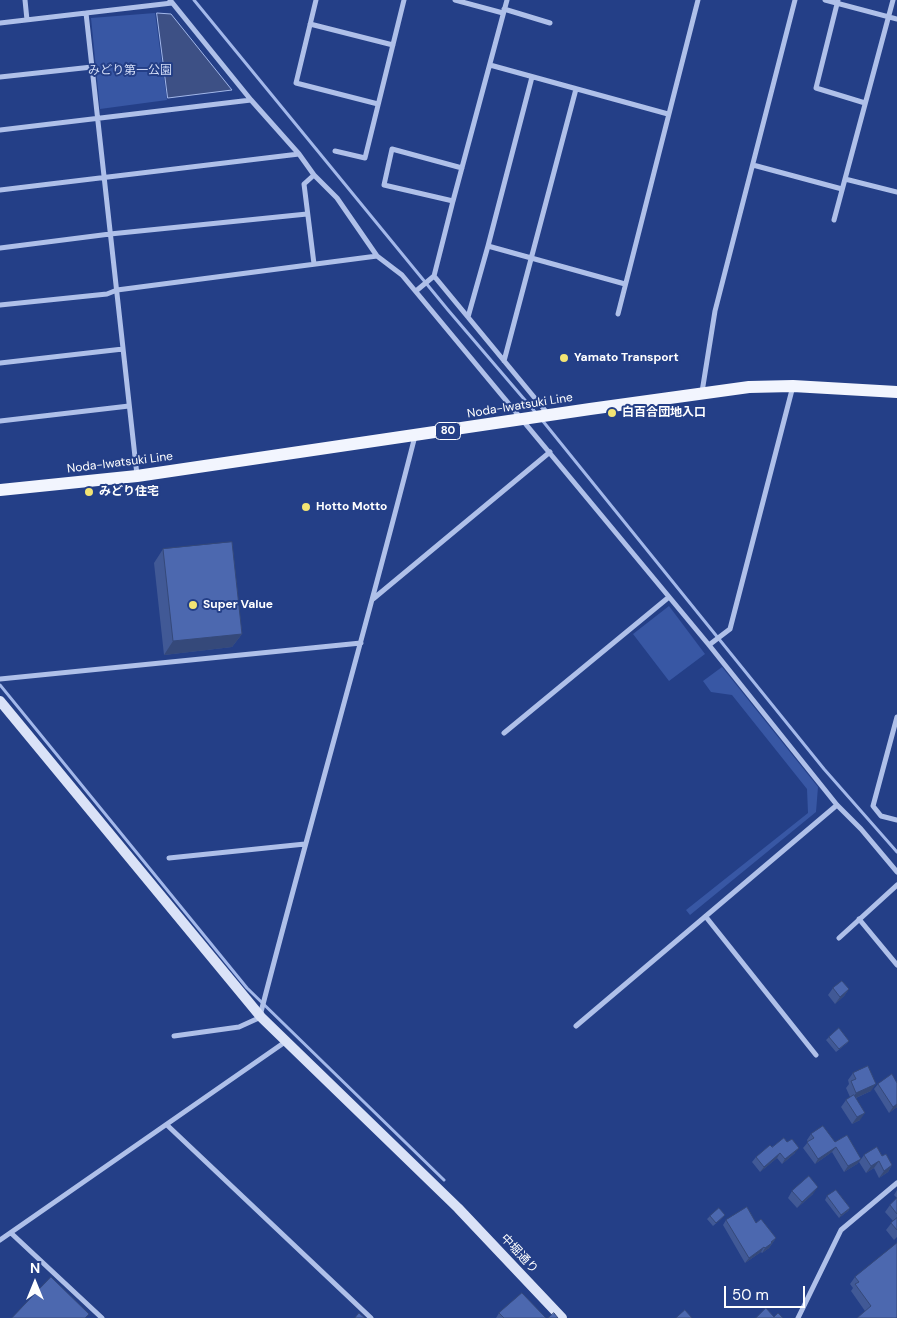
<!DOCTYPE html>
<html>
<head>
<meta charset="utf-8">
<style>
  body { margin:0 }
  #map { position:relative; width:897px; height:1318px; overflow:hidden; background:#243f87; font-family:"DM Sans",sans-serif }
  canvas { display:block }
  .north { position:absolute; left:10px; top:1258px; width:50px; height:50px; -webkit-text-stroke:4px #243f87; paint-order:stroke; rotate:0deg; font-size:14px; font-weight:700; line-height:20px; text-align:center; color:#fff }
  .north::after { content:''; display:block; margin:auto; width:18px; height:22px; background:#fff; clip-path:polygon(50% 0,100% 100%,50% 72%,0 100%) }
  .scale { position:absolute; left:724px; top:1286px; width:81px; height:22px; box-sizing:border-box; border:2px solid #fff; border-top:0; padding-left:6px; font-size:15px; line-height:18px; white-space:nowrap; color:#fff; -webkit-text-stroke:4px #243f87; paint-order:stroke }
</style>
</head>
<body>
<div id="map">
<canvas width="897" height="1318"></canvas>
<div class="north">N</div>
<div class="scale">50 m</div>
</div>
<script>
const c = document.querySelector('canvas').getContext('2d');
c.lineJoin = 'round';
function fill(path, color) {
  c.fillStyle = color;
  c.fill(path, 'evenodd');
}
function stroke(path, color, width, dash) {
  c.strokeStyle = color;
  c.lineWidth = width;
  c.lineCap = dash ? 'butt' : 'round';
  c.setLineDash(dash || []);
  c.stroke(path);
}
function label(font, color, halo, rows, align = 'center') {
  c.font = font + ' "DM Sans","Noto Sans JP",sans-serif';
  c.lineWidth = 4;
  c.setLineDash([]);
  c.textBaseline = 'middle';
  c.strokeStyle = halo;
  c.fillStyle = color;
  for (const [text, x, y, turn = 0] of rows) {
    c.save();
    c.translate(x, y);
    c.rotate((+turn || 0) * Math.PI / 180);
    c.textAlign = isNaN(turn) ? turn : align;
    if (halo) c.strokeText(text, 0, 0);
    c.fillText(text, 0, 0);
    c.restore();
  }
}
fill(new Path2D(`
  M155,13L167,100L100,109L91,18Z
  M669,606L705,654L669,681L633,634Z
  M722,667L818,787L816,812L690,915L686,910L808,813L807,789L732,695L711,692L703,681Z`), '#3857a4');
const water = new Path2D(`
  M157,13L171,14L232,90L168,98Z`);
fill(water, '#3d5085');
stroke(water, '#a3b8ea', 1);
stroke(new Path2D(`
  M194,0L448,310L536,413
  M542,420L824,769L897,852
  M0,685L247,988L444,1180`), '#a3b8ea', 3);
stroke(new Path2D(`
  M25,0L27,20
  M170,0L251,100L299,154L314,175L337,198L377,256L402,275L709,645L837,805L861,829L897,872
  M316,0L296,83L378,104
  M455,0L503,13
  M825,0L897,19
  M838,0L816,88L865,103
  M504,9L550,23
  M86,13L137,475
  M0,23L172,3
  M310,24L393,45
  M490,65L668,114
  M0,77L92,67
  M0,130L251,100
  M335,151L365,158L404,0
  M753,165L842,189
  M462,168L392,149L384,185L453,201L507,0
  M845,179L897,192
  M0,190L299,154
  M834,220L893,0
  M488,246L625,284
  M0,248L110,234L307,214
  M314,264L304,184L314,175
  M434,276L548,414
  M416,291L434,276L453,201
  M0,305L107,294L117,290L377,256
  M618,314L698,0
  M468,317L488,246L532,77
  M504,361L576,89
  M0,363L123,349
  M702,392L715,311L795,0
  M0,421L129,406
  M373,599L550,452
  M709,645L730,629L793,386
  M0,679L361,643
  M897,717L873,806L881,816L897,820
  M504,733L669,597
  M169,858L305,844
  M706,917L816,1055
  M859,919L897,965
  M839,938L897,885
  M576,1026L837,805
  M174,1036L239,1027L261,1017V1012C311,819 366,629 415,436
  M167,1125L371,1318
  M11,1233L102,1318
  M0,1240L285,1042
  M798,1318L841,1230L897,1183`), '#afc0e9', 5);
stroke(new Path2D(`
  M0,701L261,1017L458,1208L562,1318`), '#dae2f7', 10);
stroke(new Path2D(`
  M0,490L137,476L590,409L749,387L793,386L897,392`), '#f2f5fe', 12);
fill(new Path2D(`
  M163,549L242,634L232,647L164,655L154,563Z
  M833,988L849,989L844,996L835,1004L828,995Z
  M829,1037L849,1041L846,1044L836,1052L826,1040Z
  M853,1073L871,1091L856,1098L860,1120L852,1124L841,1107L846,1100L850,1097L846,1088L849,1084L848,1080Z
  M878,1084L897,1107L889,1113L874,1089Z
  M811,1134L835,1142L861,1159L857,1164L844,1172L832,1152L815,1164L803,1148L808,1142L807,1140Z
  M772,1147L795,1153L782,1164L777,1158L760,1172L752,1162L756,1157Z
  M864,1155L882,1156L892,1165L888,1172L879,1178L874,1168L866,1173L859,1162Z
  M897,1190V1237L894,1240L886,1230L893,1221L885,1212L890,1205L897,1198L894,1195Z
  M792,1191L813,1194L797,1208L788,1198Z
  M827,1196L850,1208L848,1211L839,1218L825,1200Z
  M725,1215L722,1218L713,1226L707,1219L710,1216Z
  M726,1220L756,1223L776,1238L769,1248L762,1253L761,1252L745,1263L723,1225Z
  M855,1277L897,1318L865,1311L851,1291L853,1288L850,1284Z
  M499,1313L546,1318H496Z`), '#415996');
fill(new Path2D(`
  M242,634L232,647L164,655L173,641Z
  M849,989L844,996L835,1004L840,997Z
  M876,1084L871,1091L851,1100L856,1093Z
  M897,1104V1107L889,1113L893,1107Z
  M865,1113L860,1120L852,1124L857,1117Z
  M836,1147L832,1152L815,1164L818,1159Z
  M799,1148L795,1153L782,1164L785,1159Z
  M780,1153L777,1158L760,1172L764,1167Z
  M861,1159L857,1164L844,1172L848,1166Z
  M879,1161L874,1168L866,1173L871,1166Z
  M892,1165L888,1172L879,1178L884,1171Z
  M818,1187L813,1194L797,1208L802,1202Z
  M850,1208L848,1211L839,1218L841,1215Z
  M776,1238L769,1248L762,1253L765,1248Z
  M764,1247L761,1252L745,1263L749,1258Z`), '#35497a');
const building = new Path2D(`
  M232,542L242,634L173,641L163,549Z
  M842,981L849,989L840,997L833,988Z
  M839,1028L849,1041L839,1049L829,1037Z
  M868,1066L876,1084L856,1093L851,1081L856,1079L853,1073Z
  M892,1074L897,1083V1104L893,1107L878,1084Z
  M854,1095L865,1113L857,1117L846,1100Z
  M823,1126L835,1142L847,1135L861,1159L848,1166L836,1147L818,1159L807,1142L814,1138L811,1134Z
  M784,1138L787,1142L792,1139L799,1148L785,1159L780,1153L764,1167L756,1157L770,1145L772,1147Z
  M877,1147L882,1156L886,1154L892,1165L884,1171L879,1161L871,1166L864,1155Z
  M809,1176L818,1187L802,1202L792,1191Z
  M836,1190L850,1208L841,1215L827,1196Z
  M897,1198V1214L890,1205Z
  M747,1207L756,1223L761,1219L776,1238L771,1242L772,1243L765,1248L764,1247L749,1258L726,1220Z
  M719,1208L725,1215L716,1223L710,1216Z
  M897,1218V1230L891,1223Z
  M897,1243V1318H857L871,1306L855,1284L859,1282L855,1277Z
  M51,1277L89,1314L85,1318H12Z
  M522,1293L546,1318H504L499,1313Z
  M766,1308L774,1317L778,1313L783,1318H756Z
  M685,1310L692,1318H676Z
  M359,1313L365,1318H355Z
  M554,1313L558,1318H548Z`);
fill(building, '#4c68af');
stroke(building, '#35497a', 1);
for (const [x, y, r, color] of [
  [564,358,5,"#f3e473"],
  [612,413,5,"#f3e473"],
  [89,492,5,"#f3e473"],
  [306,507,5,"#f3e473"],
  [193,605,5,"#f3e473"]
]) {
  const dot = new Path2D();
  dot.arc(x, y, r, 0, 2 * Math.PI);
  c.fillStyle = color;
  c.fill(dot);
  stroke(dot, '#243f87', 2);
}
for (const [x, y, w] of [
  [448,431,25]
]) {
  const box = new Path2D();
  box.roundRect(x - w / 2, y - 8.5, w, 17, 4);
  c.fillStyle = '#243f87';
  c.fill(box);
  stroke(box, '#fff', 1);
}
label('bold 11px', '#fff', null, [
  ["80",448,431]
]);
label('12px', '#d3ddf7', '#243f87', [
  ["みどり第一公園",130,71]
]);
label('bold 12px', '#fff', '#243f87', [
  ["Yamato Transport",574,358],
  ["白百合団地入口",622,413],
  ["みどり住宅",99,492],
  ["Hotto Motto",316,507],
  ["Super Value",203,605]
], 'left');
label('12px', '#fff', '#243f87', [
  ["Noda-Iwatsuki Line",520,406,-9],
  ["Noda-Iwatsuki Line",120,463,-7],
  ["中堀通り",519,1254,47]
]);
</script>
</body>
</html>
